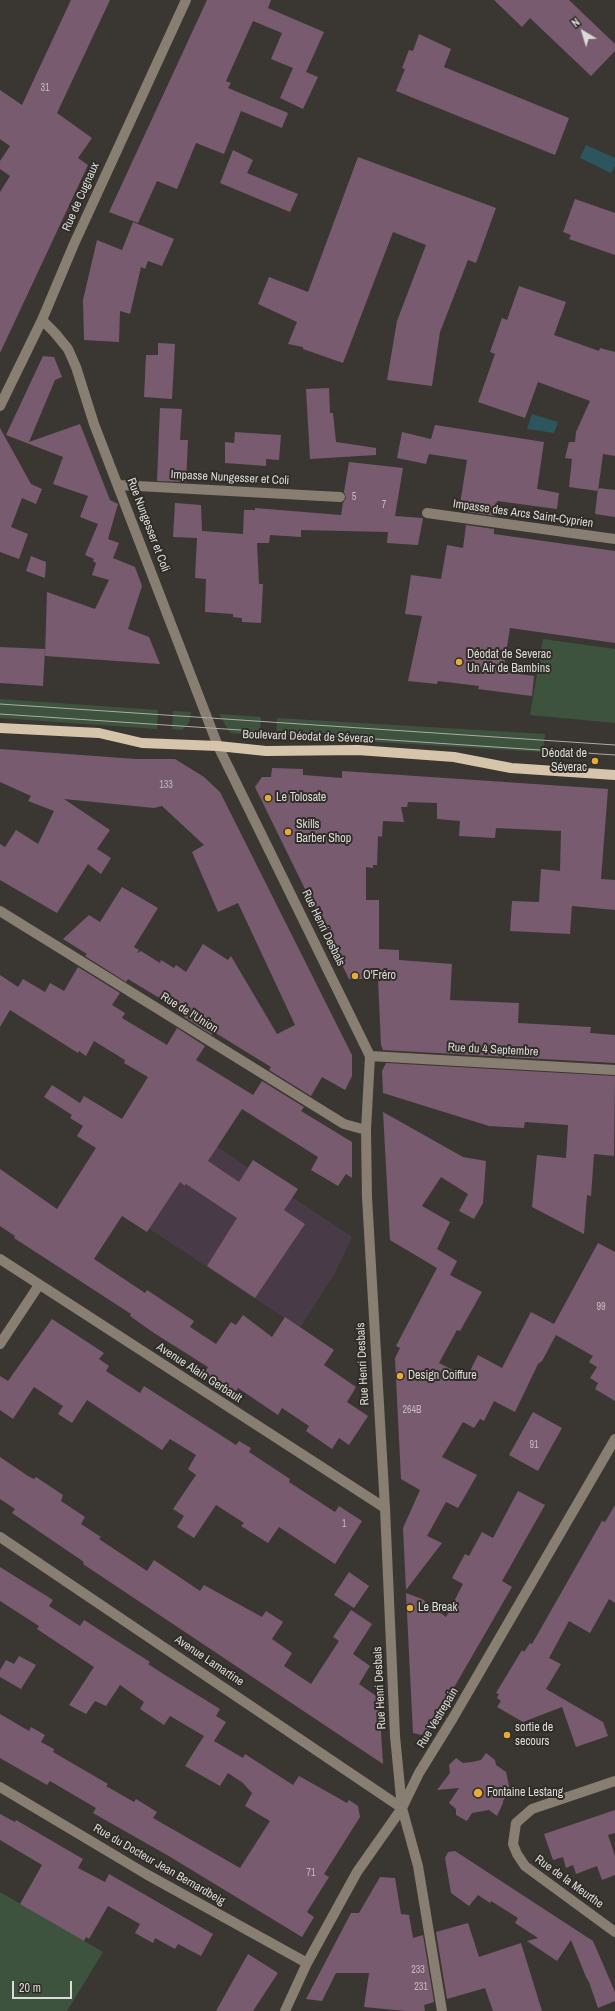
<!DOCTYPE html>
<html>
<head>
<meta charset="utf-8">
<style>
  body { margin:0 }
  #map { position:relative; width:615px; height:2011px; overflow:hidden; background:#3a3732; font-family:"Archivo Narrow",sans-serif }
  canvas { display:block }
  .north { position:absolute; left:563px; top:12px; width:40px; height:40px; -webkit-text-stroke:3px #302d28; paint-order:stroke; rotate:322deg; font-size:11px; font-weight:700; line-height:16px; text-align:center; color:#dcdad7 }
  .north::after { content:''; display:block; margin:auto; width:14px; height:18px; background:#dcdad7; clip-path:polygon(50% 0,100% 100%,50% 72%,0 100%) }
  .scale { position:absolute; left:12px; top:1981px; width:60px; height:18px; box-sizing:border-box; border:2px solid #dcdad7; border-top:0; padding-left:5px; font-size:12px; line-height:14px; white-space:nowrap; color:#dcdad7; -webkit-text-stroke:3px #302d28; paint-order:stroke }
</style>
</head>
<body>
<div id="map">
<canvas width="615" height="2011"></canvas>
<div class="north">N</div>
<div class="scale">20 m</div>
</div>
<script>
const c = document.querySelector('canvas').getContext('2d');
c.lineJoin = 'round';
function fill(path, color) {
  c.fillStyle = color;
  c.fill(path, 'evenodd');
}
function stroke(path, color, width, dash) {
  c.strokeStyle = color;
  c.lineWidth = width;
  c.lineCap = dash ? 'butt' : 'round';
  c.setLineDash(dash || []);
  c.stroke(path);
}
function label(font, color, halo, rows, align = 'center') {
  c.font = font + ' "Archivo Narrow",sans-serif';
  c.lineWidth = 4;
  c.setLineDash([]);
  c.textBaseline = 'middle';
  c.strokeStyle = halo;
  c.fillStyle = color;
  for (const [text, x, y, turn = 0] of rows) {
    c.save();
    c.translate(x, y);
    c.rotate((+turn || 0) * Math.PI / 180);
    c.textAlign = isNaN(turn) ? turn : align;
    if (halo) c.strokeText(text, 0, 0);
    c.fillText(text, 0, 0);
    c.restore();
  }
}
fill(new Path2D(`
  M183,1124L352,1237L335,1273L300,1328L125,1213Z`), '#483a47');
fill(new Path2D(`
  M543,639L615,649V723L530,715Z
  M0,699L158,710L157,729L0,718Z
  M173,711L191,712L189,723L182,730L172,729Z
  M219,714L261,717L260,735L230,733Z
  M277,718L545,734L543,752L276,736Z
  M0,1892L103,1952L67,2011H0Z`), '#3e533e');
fill(new Path2D(`
  M586,145L615,158V166L611,173L580,158Z
  M532,414L558,422L554,433L527,429Z`), '#2c555e');
fill(new Path2D(`
  M71,0H110L57,113L92,138L78,158L88,165L0,353V192L10,176L0,169V161L10,146L0,139V90L22,105Z
  M207,0H271L268,8L324,32L306,72L318,77L303,109L280,98L293,68L271,59L282,33L253,21L226,81L231,83L228,88L288,113L282,128L241,111L224,154L196,143L177,189L157,181L138,223L109,212Z
  M494,0H569L615,44V51L591,76L530,18L522,27Z
  M419,34L451,49L444,67L569,118L555,155L396,91L405,69L402,68L409,50L413,51Z
  M233,150L253,160L247,173L298,194L290,212L220,183Z
  M358,157L496,208L476,263L468,260L440,332L432,386L387,380L397,321L426,245L393,232L343,363L303,349V347L288,344L297,322L258,304L269,277L308,292Z
  M575,199L615,213V255L569,239L571,235L563,232Z
  M133,222L174,239L162,266L148,261L145,269L141,267L130,314L120,311L119,342L84,340L83,300L97,240L122,250Z
  M519,286L566,302L554,335L599,351L600,348L615,352V456L603,454L598,491L569,487L572,459L565,458L569,442H575L576,432L590,401L538,382L525,418L478,402L495,354L490,352L502,318L507,320Z
  M158,343L175,344L172,399L144,397L146,355H158Z
  M43,356L54,357L62,377L55,380L29,442L80,424L110,500L118,504L108,539L119,543L113,558L135,567L142,586L128,629L149,637L160,664L45,656L47,592L95,609L109,580L92,575L96,563L93,561L94,559L85,555L98,524L80,517L88,496L53,484L63,457L6,435Z
  M329,388L330,413H333L336,442L376,448V455L310,459L306,389Z
  M160,408L182,409L180,440H188L186,482L157,481Z
  M435,425L544,442L537,489L559,493L557,509L497,501L495,516L468,512L469,505L460,504L467,460L429,454L426,464L397,458L402,432L431,439Z
  M0,428L31,484L42,489L36,504L22,498L11,527L28,534L19,559L0,552Z
  M235,432L281,435L279,460L266,459V466L225,463V442L234,443Z
  M349,462L403,468L395,516L423,518L418,545L387,543L388,532L301,530V537L270,535L269,543H257L259,584H263L261,623L242,622V618L233,617V614L205,612L206,579L195,578L197,538L173,537L175,503L201,505L202,531L243,534L244,510H255V508L341,515L343,503L346,498L344,492Z
  M598,488L615,490V517L595,514Z
  M466,525L494,529V534L615,551V643L510,628L503,672L534,676L532,696L478,689L479,686L438,681L437,684L408,681L422,616L405,614L411,575L441,579L447,545L463,548Z
  M31,556L46,562L45,578L26,571Z
  M0,647L45,649L43,686L0,683Z
  M0,749L136,759H175L204,777L220,792L352,1055V1076L345,1090L322,1077L311,1096L269,1070L271,1067L214,1032L212,1035L184,1017L186,1014L128,979L126,982L85,956L87,954L63,939L89,915L100,922L122,887L158,908L134,947L139,950L137,953L141,951L160,963L161,960L174,968L176,965L186,972L203,944L228,960L231,956L277,1034L295,1025L238,903L218,912L192,852L204,845L162,806L154,808L64,799L110,830L97,849L111,858L101,874L88,864L57,913L0,880V844L5,847L16,830L38,844L54,811L28,801L31,796L0,782Z
  M272,768L303,769V775L342,778V771L608,789L601,879L615,880V910L572,906L570,934L510,931L512,901L539,902L541,869L560,871L561,831L496,828L495,838L459,836L460,821L437,819V803L408,802L407,807H401L404,822L383,821L382,837L378,836L377,865H373V868L366,867V900H379V949L399,950V960L452,964L450,1000L519,1003L518,1023L591,1027L590,1033L615,1035V1063L383,1050L381,1045L378,979H349L255,787L262,777H271Z
  M78,967L120,993L112,1005L125,1013L122,1018L167,1045L177,1028L205,1046L196,1060L253,1095L262,1081L304,1107L301,1111L352,1142V1178L346,1174L338,1186L311,1170L318,1157L242,1109L208,1161L239,1182L253,1160L298,1189L284,1210L305,1224L255,1298L207,1266L237,1218L186,1184L185,1186L180,1182L147,1232L122,1216L94,1259L145,1293L147,1290L194,1321L190,1327L216,1344L231,1322L236,1325L243,1315L272,1337L285,1317L334,1350L324,1365L356,1387L347,1402L368,1416L349,1445L339,1438L332,1449L306,1431L309,1426L282,1408L278,1415L238,1388L234,1394L204,1374L208,1367L154,1333L130,1316L131,1314L14,1238L15,1236L0,1226V1169L57,1209L96,1148L77,1136L83,1126L70,1118L72,1115L44,1097L52,1085L80,1103L84,1096L122,1119L148,1077L124,1063L125,1060L94,1041L86,1056L79,1051L78,1053L10,1010L0,1027V975L18,987L23,979L45,992L50,983L64,991Z
  M386,1063L615,1076L614,1156L594,1154L591,1196L587,1195L584,1234L532,1207L537,1155L566,1158L568,1125L525,1122L524,1128L489,1126L383,1093L382,1071Z
  M383,1112L463,1157L486,1161L483,1203L474,1219L459,1211L468,1194L441,1177L422,1206L450,1222L437,1249L457,1261L450,1275L482,1292L460,1331L457,1330L439,1363L467,1377L478,1355L502,1368L531,1312L554,1324L598,1243L615,1252V1401L595,1389L598,1383L590,1378L597,1367L589,1362L593,1356L556,1335L542,1361L538,1364L515,1412L494,1401L484,1421L480,1419L474,1428L463,1422L442,1457L477,1475L458,1508L446,1502L427,1536L442,1543L406,1590L403,1528L420,1490L401,1479L395,1358L400,1348L396,1346L437,1268L390,1240Z
  M52,1319L104,1353L99,1359L109,1366L106,1371L140,1393L144,1386L236,1445L239,1441L251,1448L249,1452L290,1479L289,1482L335,1512L339,1506L362,1521L335,1564L279,1527L268,1543L241,1526L244,1523L216,1505L194,1538L177,1527L184,1516L173,1509L196,1475L188,1469L196,1455L170,1439L162,1450L87,1400L72,1423L58,1414L63,1406L34,1387L13,1419L0,1410V1376L8,1381Z
  M533,1412L562,1428L538,1471L509,1455Z
  M0,1457L28,1476L34,1479L36,1477L63,1495L61,1501L85,1517L81,1524L101,1537L99,1539L147,1571L154,1560L200,1591L204,1585L262,1617L266,1611L283,1622L272,1639L292,1653L284,1666L311,1684L339,1641L333,1637L351,1610L372,1624L353,1654L370,1666L359,1684L379,1698L383,1764L83,1564L84,1562L12,1513L15,1509L0,1499Z
  M518,1491L545,1505L502,1581L512,1587L426,1736L413,1733L406,1593L422,1599L446,1617L463,1584L452,1578L465,1554L469,1556L482,1532L493,1538Z
  M615,1505V1603L609,1599L590,1633L569,1621L549,1658L561,1664L546,1689L603,1722L608,1736L576,1747L562,1707L523,1722L497,1707L501,1701L497,1698L499,1694L496,1693L522,1650L524,1652L530,1643L532,1644L602,1521L605,1522Z
  M0,1567L53,1600L49,1606L80,1626L84,1620L150,1662L148,1664L165,1675L220,1709L216,1716L226,1722L214,1741L243,1758L245,1754L293,1785L299,1776L347,1803L349,1800L358,1806L360,1817L324,1874L329,1877L307,1912L314,1917L302,1937L167,1855L93,1813L96,1808L50,1781L47,1785L0,1758V1714L29,1731L31,1727L45,1735L41,1742L54,1749L53,1752L108,1784L106,1786L134,1802L136,1799L157,1812L153,1818L240,1868L270,1821L245,1806L252,1793L243,1783L228,1773L220,1786L185,1766L204,1736L170,1716L164,1725L140,1709L144,1702L120,1685L106,1706L95,1701L86,1714L69,1705L94,1667L37,1629L39,1626L0,1601Z
  M349,1572L369,1586L354,1608L334,1595Z
  M19,1656L36,1665L21,1689L0,1677V1670L6,1660L14,1664Z
  M486,1753L495,1760L496,1765L506,1772L510,1790L503,1801V1803L497,1816L489,1810L472,1813L467,1821L456,1815V1809L449,1803L459,1788L437,1790L450,1773L449,1765L456,1758L463,1763L472,1762L481,1760Z
  M615,1810V1833L608,1835L615,1856V1875L602,1880L597,1866L576,1874L573,1865L566,1868L563,1857L553,1860L544,1834Z
  M0,1814L15,1822L16,1820L83,1859L78,1868L105,1882L109,1874L213,1934L201,1956L178,1944L175,1949L155,1938L153,1943L135,1933L140,1924L108,1906L89,1939L86,1937L84,1941L20,1904L42,1865L0,1840Z
  M455,1851L593,1941L615,1992V2001L598,2008L589,1982L586,1977L571,1940L557,1961L527,1941L538,1938L515,1923L518,1918L491,1901L490,1903L478,1895L469,1906L451,1893L445,1858L448,1852Z
  M380,1877L395,1878L401,1914L409,1915L413,1938L423,1935L434,2002L424,2005L425,2011H405L364,2007L369,1973H336L322,2001L306,1999L351,1913H359Z
  M468,1923L479,1957L521,1943L542,2011H493L485,1988L447,1999L436,1932Z
  M248,1954L278,1973L253,2011H216Z`), '#785b6f');
stroke(new Path2D(`
  M42,320L55,333L68,349L76,367L94,424L218,746L370,1056L366,1130L367,1197L385,1508L395,1736L402,1808L418,1866L442,2011
  M0,406L42,320L74,244L186,0
  M119,485L340,497
  M427,513L615,539
  M0,911L344,1124L366,1130
  M370,1056L615,1070
  M0,1259L385,1508
  M0,1344L39,1285
  M0,1537L402,1808
  M615,1781L532,1809L516,1823L513,1844L517,1854L525,1866L615,1932
  M0,1787L146,1874L307,1963
  M285,2011L307,1963L357,1872L402,1808L419,1773L453,1718L615,1439`), '#887f72', 10);
stroke(new Path2D(`
  M0,728L99,733L142,743L218,746L266,751L358,750L454,757L511,768L615,775`), '#d7c5ab', 10);
stroke(new Path2D(`
  M0,704L615,745
  M0,714L615,755`), '#acaaa6', 1);
for (const [x, y, r, color] of [
  [459,662,4,"#e7ac37"],
  [595,761,4,"#e7ac37"],
  [268,798,4,"#e7ac37"],
  [288,832,4,"#e7ac37"],
  [355,976,4,"#e7ac37"],
  [400,1376,4,"#e7ac37"],
  [410,1608,4,"#e7ac37"],
  [507,1735,4,"#e7ac37"],
  [478,1793,5,"#e7ac37"]
]) {
  const dot = new Path2D();
  dot.arc(x, y, r, 0, 2 * Math.PI);
  c.fillStyle = color;
  c.fill(dot);
  stroke(dot, '#302d28', 1.5);
}
label('10px', '#c3babd', null, [
  ["31",45,88],
  ["5",354,497],
  ["7",384,505],
  ["133",166,785],
  ["99",601,1307],
  ["264B",412,1410],
  ["91",534,1445],
  ["1",344,1524],
  ["71",311,1873],
  ["233",418,1970],
  ["231",421,1987]
]);
label('12px', '#dcdad7', '#302d28', [
  ["Rue de Cugnaux",81,197,-66],
  ["Impasse Nungesser et Coli",230,478,3],
  ["Impasse des Arcs Saint-Cyprien",523,514,8],
  ["Rue Nungesser et Coli",148,525,69],
  ["Boulevard Déodat de Séverac",308,737,2],
  ["Rue Henri Desbals",323,928,64],
  ["Rue de l'Union",189,1013,32],
  ["Rue du 4 Septembre",493,1050,3],
  ["Rue Henri Desbals",363,1364,-93],
  ["Avenue Alain Gerbault",199,1373,33],
  ["Avenue Lamartine",209,1661,34],
  ["Rue Henri Desbals",380,1688,-93],
  ["Rue Vestrepain",438,1718,-59],
  ["Rue du Docteur Jean Bernardbeig",159,1865,30],
  ["Rue de la Meurthe",569,1882,36]
]);
label('12px', '#dcdad7', '#302d28', [
  ["Déodat de Severac",467,655],
  ["Un Air de Bambins",467,669],
  ["Déodat de",587,754,"right"],
  ["Séverac",587,768,"right"],
  ["Le Tolosate",276,798],
  ["Skills",296,825],
  ["Barber Shop",296,839],
  ["O'Fréro",363,976],
  ["Design Coiffure",408,1376],
  ["Le Break",418,1608],
  ["sortie de",515,1728],
  ["secours",515,1742],
  ["Fontaine Lestang",487,1793]
], 'left');
</script>
</body>
</html>
